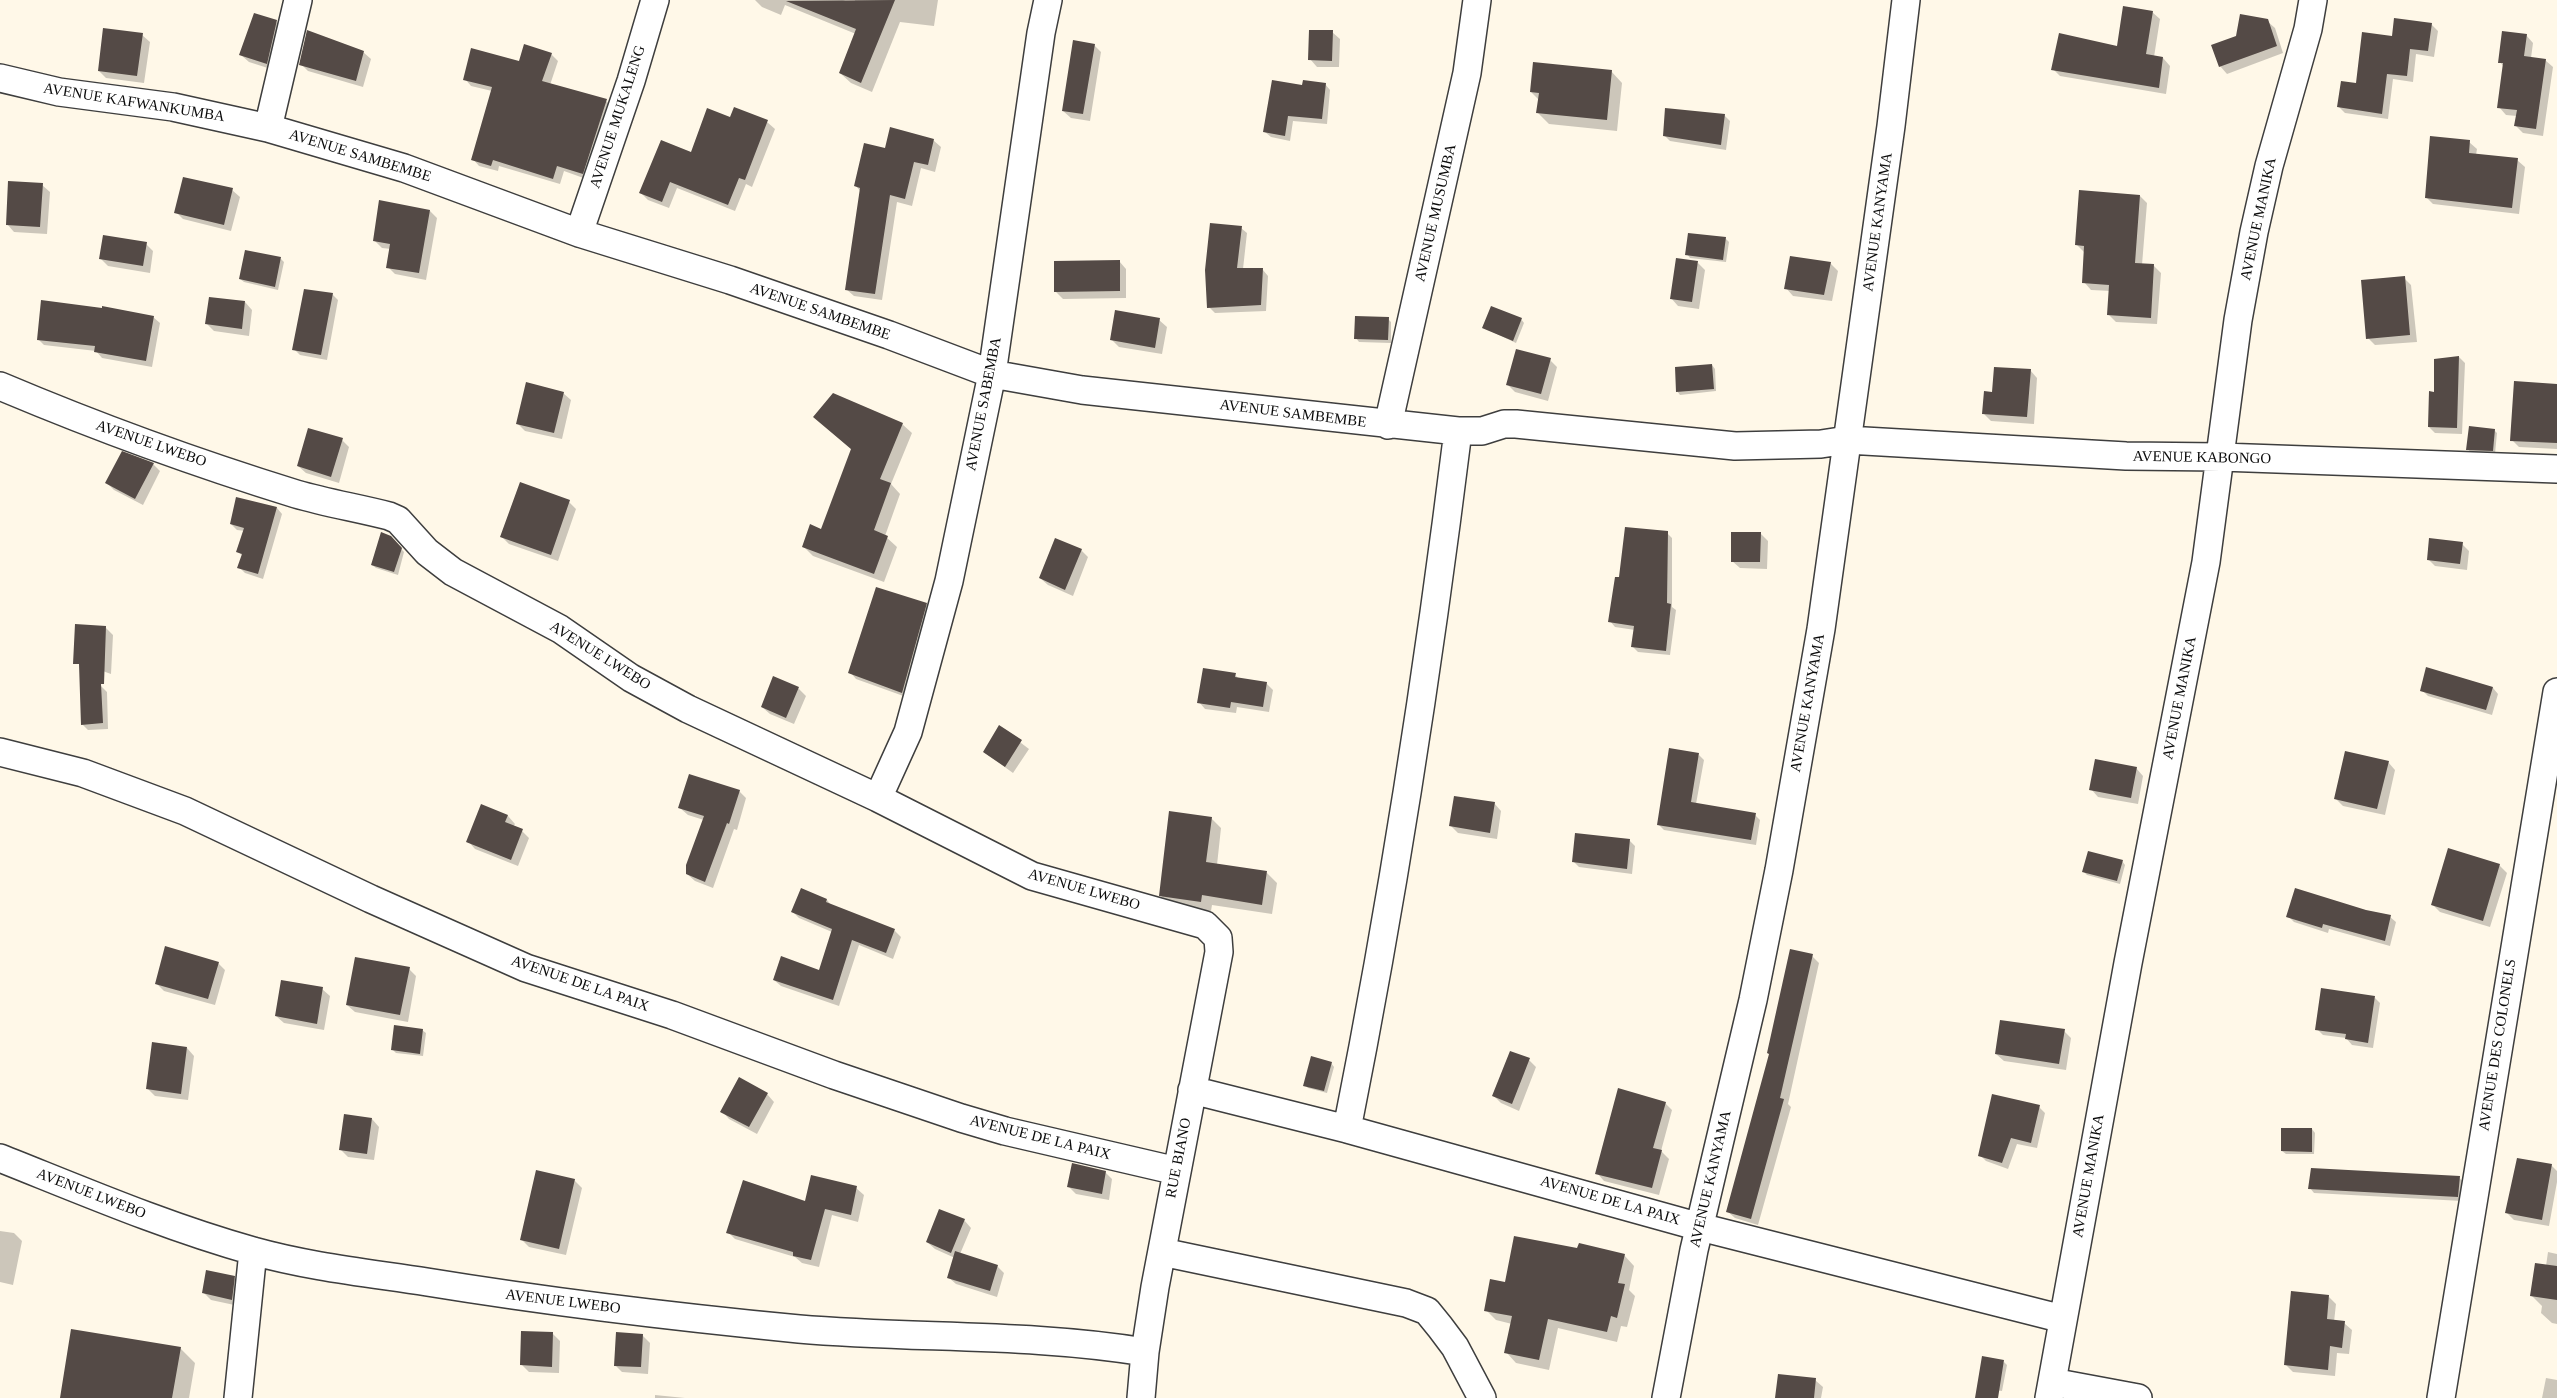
<!DOCTYPE html>
<html>
<head>
<meta charset="utf-8">
<style>
  body { margin:0 }
  canvas { display:block; background:#fff8e8 }
</style>
</head>
<body>
<canvas width="2557" height="1398"></canvas>
<script>
const c = document.querySelector('canvas').getContext('2d');
c.lineJoin = 'round';
function fill(path, color) {
  c.fillStyle = color;
  c.fill(path, 'evenodd');
}
function stroke(path, color, width, dash) {
  c.strokeStyle = color;
  c.lineWidth = width;
  c.lineCap = dash ? 'butt' : 'round';
  c.setLineDash(dash || []);
  c.stroke(path);
}
function label(font, color, halo, rows, align = 'center') {
  c.font = font + ' Georgia,serif';
  c.lineWidth = 6;
  c.setLineDash([]);
  c.textBaseline = 'middle';
  c.strokeStyle = halo;
  c.fillStyle = color;
  for (const [text, x, y, turn = 0] of rows) {
    c.save();
    c.translate(x, y);
    c.rotate((+turn || 0) * Math.PI / 180);
    c.textAlign = isNaN(turn) ? turn : align;
    if (halo) c.strokeText(text, 0, 0);
    c.fillText(text, 0, 0);
    c.restore();
  }
}
fill(new Path2D(`
  M755,0H843L854,4L855,0H938L934,26L900,22L872,92L851,83L840,73L856,34L785,5L781,15L762,7Z
  M2152,12L2160,19L2154,57L2163,58L2170,66L2166,94L2060,76L2053,69L2118,47Z
  M2267,21L2275,28L2283,53L2227,74L2220,66L2237,37Z
  M276,22L284,29L274,70L249,62L241,55Z
  M2431,24L2438,31L2434,57L2416,54L2413,82L2393,79L2388,119L2345,113L2339,107L2393,38Z
  M1332,32L1340,39L1339,67H1317L1310,59Z
  M142,35L150,42L144,83L106,78L99,71Z
  M2526,35L2533,43L2531,58L2545,60L2553,67L2543,136L2523,133L2516,126L2517,116L2506,115L2499,107L2504,67L2500,62Z
  M1094,45L1101,52L1090,121L1071,118L1063,111Z
  M363,52L371,59L363,87L308,71L301,64Z
  M551,54L558,61L550,85L606,101L613,107L589,180L564,171L560,184L499,166L498,171L479,166L473,159L492,91L471,86L465,79Z
  M1611,71L1622,83L1617,131L1549,124L1538,113L1539,100L1531,92Z
  M1325,84L1330,90L1327,124L1293,121L1290,141L1271,137L1265,132L1303,86Z
  M735,109L767,122L775,129L752,187L746,184L735,211L677,188L669,208L648,200L641,193L692,154L731,119Z
  M1724,115L1730,121L1726,150L1670,141L1664,135Z
  M933,140L941,147L935,172L921,168L912,206L897,202L882,300L854,296L846,289L861,192L856,186L886,150Z
  M2469,142L2477,149L2476,155L2517,160L2525,167L2519,214L2433,204L2426,197Z
  M42,185L50,192L47,234L14,232L7,224Z
  M232,190L240,197L231,231L183,219L176,212Z
  M2140,196L2147,203L2142,265L2154,266L2161,273L2157,324L2116,322L2109,315L2111,291L2091,290L2084,282V252L2077,245Z
  M430,211L437,218L426,280L395,274L388,267L391,249L382,248L375,241Z
  M1241,228L1247,233L1243,269L1263,270L1268,276L1266,311L1215,313L1209,307Z
  M1725,238L1729,242L1726,262L1690,258L1687,254Z
  M146,244L153,251L150,273L108,266L100,258Z
  M281,259L284,262L278,290L244,282L240,279Z
  M1119,261L1126,269V298L1063,299L1055,291Z
  M1698,263L1705,270L1699,309L1678,306L1671,298Z
  M1830,263L1838,271L1832,301L1793,296L1786,288Z
  M2404,278L2411,285L2417,342L2375,345L2368,338Z
  M332,294L338,300L327,360L300,355L294,349Z
  M245,302L252,310L249,336L214,331L207,324Z
  M153,317L160,323L152,367L102,358L96,351L44,345L38,339Z
  M1388,319L1391,322V343L1359,342L1356,338Z
  M1521,319L1524,323L1516,343L1484,328Z
  M1159,320L1167,327L1162,354L1119,347L1112,340Z
  M2459,357L2465,363L2462,434L2435,433L2429,427L2436,393Z
  M1550,360L1557,367L1548,401L1515,392L1507,384Z
  M1712,365L1715,369L1716,391L1680,395L1677,391Z
  M2030,370L2037,378L2034,424L1991,421L1984,414L1993,393Z
  M2557,386V449L2519,447L2512,440Z
  M563,393L571,400L562,439L525,431L517,423Z
  M902,424L912,433L891,484L900,494L885,536L897,547L884,582L813,556L804,547L822,531L852,450L825,426Z
  M2494,430L2497,433L2495,454L2471,453L2468,449Z
  M342,440L349,447L339,483L306,473L298,466Z
  M153,464L160,471L143,505L114,490L107,483Z
  M569,502L576,509L558,561L509,544L502,537Z
  M277,508L282,514L263,579L245,573L239,567L243,556L238,552L245,531L237,530L231,524Z
  M1667,533L1672,538V607L1676,610L1670,655L1638,652L1633,647L1635,630L1615,627L1610,621L1620,579Z
  M1760,533L1768,541L1767,569L1740,568L1732,561Z
  M390,537L404,552L398,575L376,568L372,565Z
  M2462,544L2469,551L2467,570L2435,566L2428,559Z
  M1081,550L1088,557L1073,596L1048,585L1040,578Z
  M926,604L932,611L909,698L856,679L850,672Z
  M106,628L113,635L111,674L83,664Z
  M1235,675L1239,679L1266,683L1273,690L1269,712L1237,707L1236,713L1205,709L1199,702Z
  M774,678L799,689L806,696L794,724L770,714L762,707Z
  M100,685L107,692L108,729L88,730L82,724Z
  M2493,688L2498,694L2492,715L2428,696L2422,690Z
  M1000,727L1029,749L1013,773L984,752Z
  M1699,755L1704,760L1696,804L1755,815L1760,820L1756,845L1664,830L1659,825Z
  M2388,762L2395,770L2385,815L2343,806L2336,799Z
  M2136,768L2143,776L2138,804L2098,797L2091,789Z
  M739,791L746,798L737,830L734,829L713,888L695,881L687,874L704,820L688,815L680,808Z
  M1494,803L1501,811L1497,839L1458,833L1451,826Z
  M482,806L508,816L515,824L513,827L522,831L529,838L518,866L475,849L468,841Z
  M1211,818L1221,828L1217,865L1267,873L1277,883L1272,914L1212,905L1211,911L1170,905L1160,895Z
  M1629,840L1635,846L1632,874L1579,867L1573,861Z
  M2122,861L2125,865L2120,884L2087,875L2083,871Z
  M2499,865L2507,873L2490,927L2440,912L2433,905Z
  M827,900L832,906L895,931L901,937L893,959L859,945L839,1006L781,986L774,980L820,972L832,932L799,918L793,912Z
  M2366,912L2390,917L2396,922L2390,946L2329,929L2328,933L2294,922L2288,916Z
  M1812,956L1819,963L1788,1104L1791,1107L1758,1225L1735,1218L1727,1211Z
  M218,963L225,970L215,1005L164,991L156,983Z
  M409,969L416,976L408,1022L355,1012L347,1005Z
  M322,989L330,996L324,1030L284,1023L276,1016Z
  M2375,998L2380,1003L2373,1048L2352,1045L2346,1038L2323,1035L2317,1029Z
  M422,1030L426,1033L423,1056L396,1053L393,1050Z
  M2064,1031L2071,1038L2066,1070L2004,1061L1996,1054Z
  M187,1048L194,1056L188,1100L155,1096L148,1089Z
  M1529,1060L1536,1067L1519,1111L1501,1103L1494,1096Z
  M1331,1063L1334,1067L1327,1093L1308,1088L1305,1085Z
  M767,1094L774,1102L757,1134L729,1119L722,1111Z
  M1665,1103L1672,1110L1661,1151L1669,1159L1659,1195L1604,1181L1597,1173Z
  M2039,1107L2045,1113L2037,1148L2017,1144L2008,1169L1986,1161L1980,1155Z
  M372,1119L379,1127L374,1160L348,1157L340,1149Z
  M2312,1129L2315,1133L2314,1154H2286L2282,1151Z
  M2551,1165L2557,1171V1182L2549,1226L2514,1220L2507,1213Z
  M1105,1172L1112,1179L1109,1200L1076,1194L1069,1187Z
  M2459,1178L2464,1182L2462,1201L2314,1193L2310,1188Z
  M574,1180L582,1188L566,1255L529,1247L521,1239Z
  M856,1188L864,1195L858,1222L832,1215L819,1267L802,1263L795,1257L735,1239L728,1232L806,1203Z
  M964,1220L971,1228L960,1254L997,1266L1004,1273L997,1297L956,1284L948,1277L955,1258L935,1249L927,1242Z
  M0,1231L14,1233L22,1241L13,1285L0,1282Z
  M1579,1250L1624,1255L1634,1266L1629,1290L1635,1296L1627,1327L1621,1326L1617,1342L1558,1328L1549,1370L1516,1363L1506,1352L1512,1324L1496,1320L1486,1310L1506,1284Z
  M2548,1252L2557,1254V1324L2552,1323L2541,1313L2542,1306L2531,1295L2546,1266Z
  M234,1278L241,1285L239,1306L211,1300L203,1292Z
  M2329,1297L2336,1304L2334,1322L2344,1323L2352,1330L2349,1354L2337,1353L2335,1376L2293,1372L2286,1365Z
  M553,1334L560,1341L559,1373L529,1372L522,1365Z
  M642,1335L650,1343L648,1374L622,1372L615,1365Z
  M180,1348L195,1363L189,1398H62Z
  M2004,1362L2007,1365L2002,1391L1982,1388Z
  M2546,1378L2557,1380V1398H2542Z
  M1815,1380L1823,1387L1821,1398H1776Z
  M655,1395L685,1398H655Z`), '#0003');
fill(new Path2D(`
  M895,0L861,83L839,73L856,29L786,1Z
  M2123,6L2153,11L2146,54L2163,57L2159,88L2051,70L2059,33L2117,46Z
  M254,13L277,20L267,64L239,55Z
  M2240,14L2268,19L2277,46L2219,67L2211,45L2236,36Z
  M2394,18L2432,23L2428,51L2410,49L2407,76L2387,74L2382,114L2337,107L2341,81L2356,83L2362,32L2392,36Z
  M103,28L143,33L137,76L98,71Z
  M307,30L364,51L356,81L299,65Z
  M1309,30H1333L1332,61L1308,60Z
  M2502,31L2527,34L2524,56L2546,59L2536,129L2514,126L2517,110L2497,108L2503,63H2498Z
  M1073,40L1095,44L1083,114L1062,111Z
  M524,44L552,53L542,81L607,99L583,174L557,166L553,179L493,160L491,166L471,160L492,87L463,80L471,48L519,61Z
  M1533,62L1612,70L1607,120L1536,113L1539,93L1530,92Z
  M1272,80L1302,85L1303,80L1326,83L1322,119L1288,116L1285,136L1263,132Z
  M734,107L768,120L745,180L739,178L728,205L670,182L662,202L639,193L661,140L691,152L707,108L730,117Z
  M1665,108L1725,114L1721,145L1663,136Z
  M890,127L934,139L928,165L914,162L905,199L890,195L875,294L845,290L860,188L854,186L864,143L885,148Z
  M2430,136L2470,140L2469,153L2518,158L2512,208L2425,198Z
  M183,177L233,188L224,225L174,213Z
  M8,181L43,183L40,227L6,225Z
  M2079,190L2140,195L2135,263L2154,264L2151,318L2107,315L2109,285L2082,283L2084,246L2075,245Z
  M379,200L430,210L419,273L386,268L390,244L373,241Z
  M1210,223L1242,226L1237,268H1263L1261,305L1207,308L1205,270Z
  M1688,233L1726,237L1723,260L1685,255Z
  M103,235L147,242L143,266L99,259Z
  M245,250L281,257L275,287L239,279Z
  M1790,256L1831,262L1824,295L1784,289Z
  M1676,258L1698,261L1692,302L1670,299Z
  M1120,260V291L1054,292V261Z
  M2405,276L2410,335L2366,339L2361,280Z
  M304,289L333,293L321,355L292,350Z
  M209,297L245,301L242,329L205,324Z
  M41,300L102,308V306L154,316L146,361L94,352L95,346L37,340Z
  M1491,306L1522,318L1513,341L1482,328Z
  M1115,310L1160,318L1155,348L1110,340Z
  M1355,316L1389,317L1388,340L1354,339Z
  M1516,349L1551,358L1541,394L1506,385Z
  M2459,356L2457,428L2428,427L2429,391L2434,392V359Z
  M1712,364L1714,389L1676,392L1675,367Z
  M1994,367L2031,369L2027,417L1982,414L1984,391L1992,392Z
  M2514,381L2557,384V443L2510,441Z
  M526,382L564,392L554,433L516,424Z
  M833,393L903,423L880,479L891,483L874,530L888,536L874,574L802,547L810,524L821,529L851,449L813,417Z
  M2469,426L2495,429L2493,451L2466,450Z
  M308,428L343,438L331,477L297,466Z
  M122,451L154,463L135,499L105,483Z
  M520,482L570,500L551,555L500,537Z
  M236,497L277,507L258,574L237,568L242,554L236,552L244,528L230,524Z
  M1625,527L1668,531L1667,603L1671,604L1666,651L1631,647L1634,626L1608,622L1615,577H1619Z
  M381,532L391,536L402,548L394,572L371,565Z
  M1731,532H1761L1760,562H1731Z
  M1055,538L1082,549L1065,590L1039,578Z
  M2429,538L2463,542L2460,564L2427,560Z
  M876,587L927,603L902,693L848,673Z
  M75,624L106,626L104,684H101L103,723L81,725L79,664H73Z
  M2426,667L2493,687L2486,710L2420,691Z
  M1203,668L1236,673L1235,677L1267,682L1263,707L1231,702L1230,708L1197,703Z
  M773,676L799,687L786,718L761,707Z
  M999,725L1022,740L1005,767L983,752Z
  M1669,748L1699,753L1691,802L1756,813L1751,840L1657,825Z
  M2345,751L2389,761L2377,809L2334,799Z
  M2095,759L2137,767L2131,798L2089,790Z
  M689,774L740,790L729,824L727,823L705,882L686,874V865L704,816L678,808Z
  M1454,796L1495,802L1490,833L1449,826Z
  M481,804L508,815L505,822L523,829L511,860L466,842Z
  M1169,811L1212,817L1206,862L1267,871L1262,905L1202,895L1201,902L1159,896Z
  M1575,833L1630,839L1627,869L1572,862Z
  M2448,848L2500,864L2483,921L2431,905Z
  M2088,851L2123,860L2117,881L2082,872Z
  M801,888L827,899L826,902L895,929L886,953L852,940L833,1000L773,980L781,956L819,970L832,929L791,912Z
  M2295,888L2366,910L2391,915L2385,941L2323,924L2322,928L2286,917Z
  M165,946L219,962L208,999L155,984Z
  M1790,949L1813,954L1780,1098L1784,1099L1751,1219L1726,1212L1769,1054L1767,1053Z
  M355,957L410,967L400,1015L346,1005Z
  M281,980L323,987L317,1024L275,1016Z
  M2321,988L2375,996L2368,1043L2345,1039L2346,1034L2315,1030Z
  M2000,1020L2065,1029L2059,1064L1995,1054Z
  M394,1025L423,1029L420,1054L391,1050Z
  M152,1042L187,1047L181,1094L146,1089Z
  M1510,1051L1530,1058L1512,1104L1492,1096Z
  M1311,1056L1332,1062L1324,1091L1303,1086Z
  M739,1077L768,1093L749,1127L720,1112Z
  M1618,1088L1666,1102L1653,1148L1662,1150L1652,1188L1595,1174Z
  M1992,1094L2040,1105L2031,1143L2011,1138L2002,1163L1978,1156Z
  M344,1114L372,1118L367,1154L339,1150Z
  M2281,1128H2312V1152L2281,1151Z
  M2517,1158L2552,1164L2542,1220L2505,1213Z
  M1072,1163L1106,1171L1102,1194L1067,1187Z
  M2311,1168L2460,1176L2458,1197L2308,1189Z
  M536,1170L575,1179L559,1249L520,1240Z
  M811,1175L857,1186L851,1215L825,1209L811,1260L793,1256V1252L726,1233L743,1180L805,1201Z
  M939,1209L965,1219L951,1253L926,1242Z
  M1514,1236L1577,1248L1579,1243L1625,1254L1618,1283L1625,1284L1617,1318L1611,1316L1607,1332L1548,1319L1539,1360L1504,1353L1512,1316L1484,1311L1490,1279L1505,1282Z
  M955,1251L998,1265L990,1291L947,1278Z
  M2535,1263L2557,1266V1300L2530,1296Z
  M206,1270L235,1276L232,1300L202,1293Z
  M2291,1291L2329,1295L2327,1319L2345,1321L2342,1348L2330,1346L2328,1370L2284,1365Z
  M71,1329L181,1347L172,1398H60Z
  M521,1331L553,1332L552,1367L520,1365Z
  M616,1332L643,1334L641,1367L614,1366Z
  M1982,1356L2004,1360L1998,1398H1975Z
  M1778,1374L1816,1378L1814,1398H1775Z`), '#544a46');
const minor = new Path2D(`
  M0,78L59,92L173,107L268,128L404,168L579,233L730,280L889,335L992,374L1082,390L1458,431H1482L1504,424H1516L1735,446L1821,444L1847,440L2126,456L2221,457L2557,469
  M268,128L298,0
  M579,233L631,81L655,0
  M0,386C97,427 196,463 296,494C327,503 358,508 389,516L398,520L427,552L453,572L560,629L631,678L688,709L878,798L1032,876L1205,925L1218,938L1219,952L1155,1287L1145,1352L1141,1398
  M1388,425L1467,73L1477,0
  M0,752L83,773L185,811L371,899L526,968L672,1015L834,1075L961,1118L1005,1131L1177,1171
  M878,798L908,732L949,581L992,374L1041,33L1048,0
  M1192,1090L1347,1129L1700,1227L2063,1319
  M1347,1129C1393,898 1429,665 1458,431
  M0,1158C83,1191 167,1227 253,1251C310,1267 369,1273 427,1282C550,1302 675,1317 799,1329C914,1339 1030,1333 1145,1352
  M1162,1252L1406,1303L1427,1311L1440,1327L1455,1347L1482,1398
  M2052,1382L2138,1398
  M238,1398L253,1251
  M1666,1398L1694,1250L1753,1000L1779,870L1821,629L1891,126L1906,0
  M2049,1398L2128,963L2206,562L2238,320L2254,232L2269,166L2308,29L2313,0
  M2441,1398L2557,692`);
stroke(minor, '#3e3e3e', 30);
stroke(minor, '#fff', 27);
label('15px', '#0b0b0b', '#fff', [
  ["AVENUE KAFWANKUMBA",134,103,9],
  ["AVENUE MUKALENG",618,117,-72],
  ["AVENUE SAMBEMBE",360,156,17],
  ["AVENUE MUSUMBA",1436,213,-77],
  ["AVENUE MANIKA",2259,219,-78],
  ["AVENUE KANYAMA",1878,222,-82],
  ["AVENUE SAMBEMBE",820,312,19],
  ["AVENUE SABEMBA",984,404,-79],
  ["AVENUE SAMBEMBE",1293,414,7],
  ["AVENUE LWEBO",151,444,19],
  ["AVENUE KABONGO",2202,458,1],
  ["AVENUE LWEBO",600,656,32],
  ["AVENUE MANIKA",2180,698,-79],
  ["AVENUE KANYAMA",1808,703,-80],
  ["AVENUE LWEBO",1084,890,16],
  ["AVENUE DE LA PAIX",580,984,19],
  ["AVENUE DES COLONELS",2498,1045,-81],
  ["AVENUE DE LA PAIX",1040,1138,14],
  ["RUE BIANO",1179,1158,-79],
  ["AVENUE MANIKA",2089,1176,-80],
  ["AVENUE KANYAMA",1711,1179,-77],
  ["AVENUE LWEBO",91,1194,21],
  ["AVENUE DE LA PAIX",1610,1201,16],
  ["AVENUE LWEBO",563,1302,7]
]);
</script>
</body>
</html>
